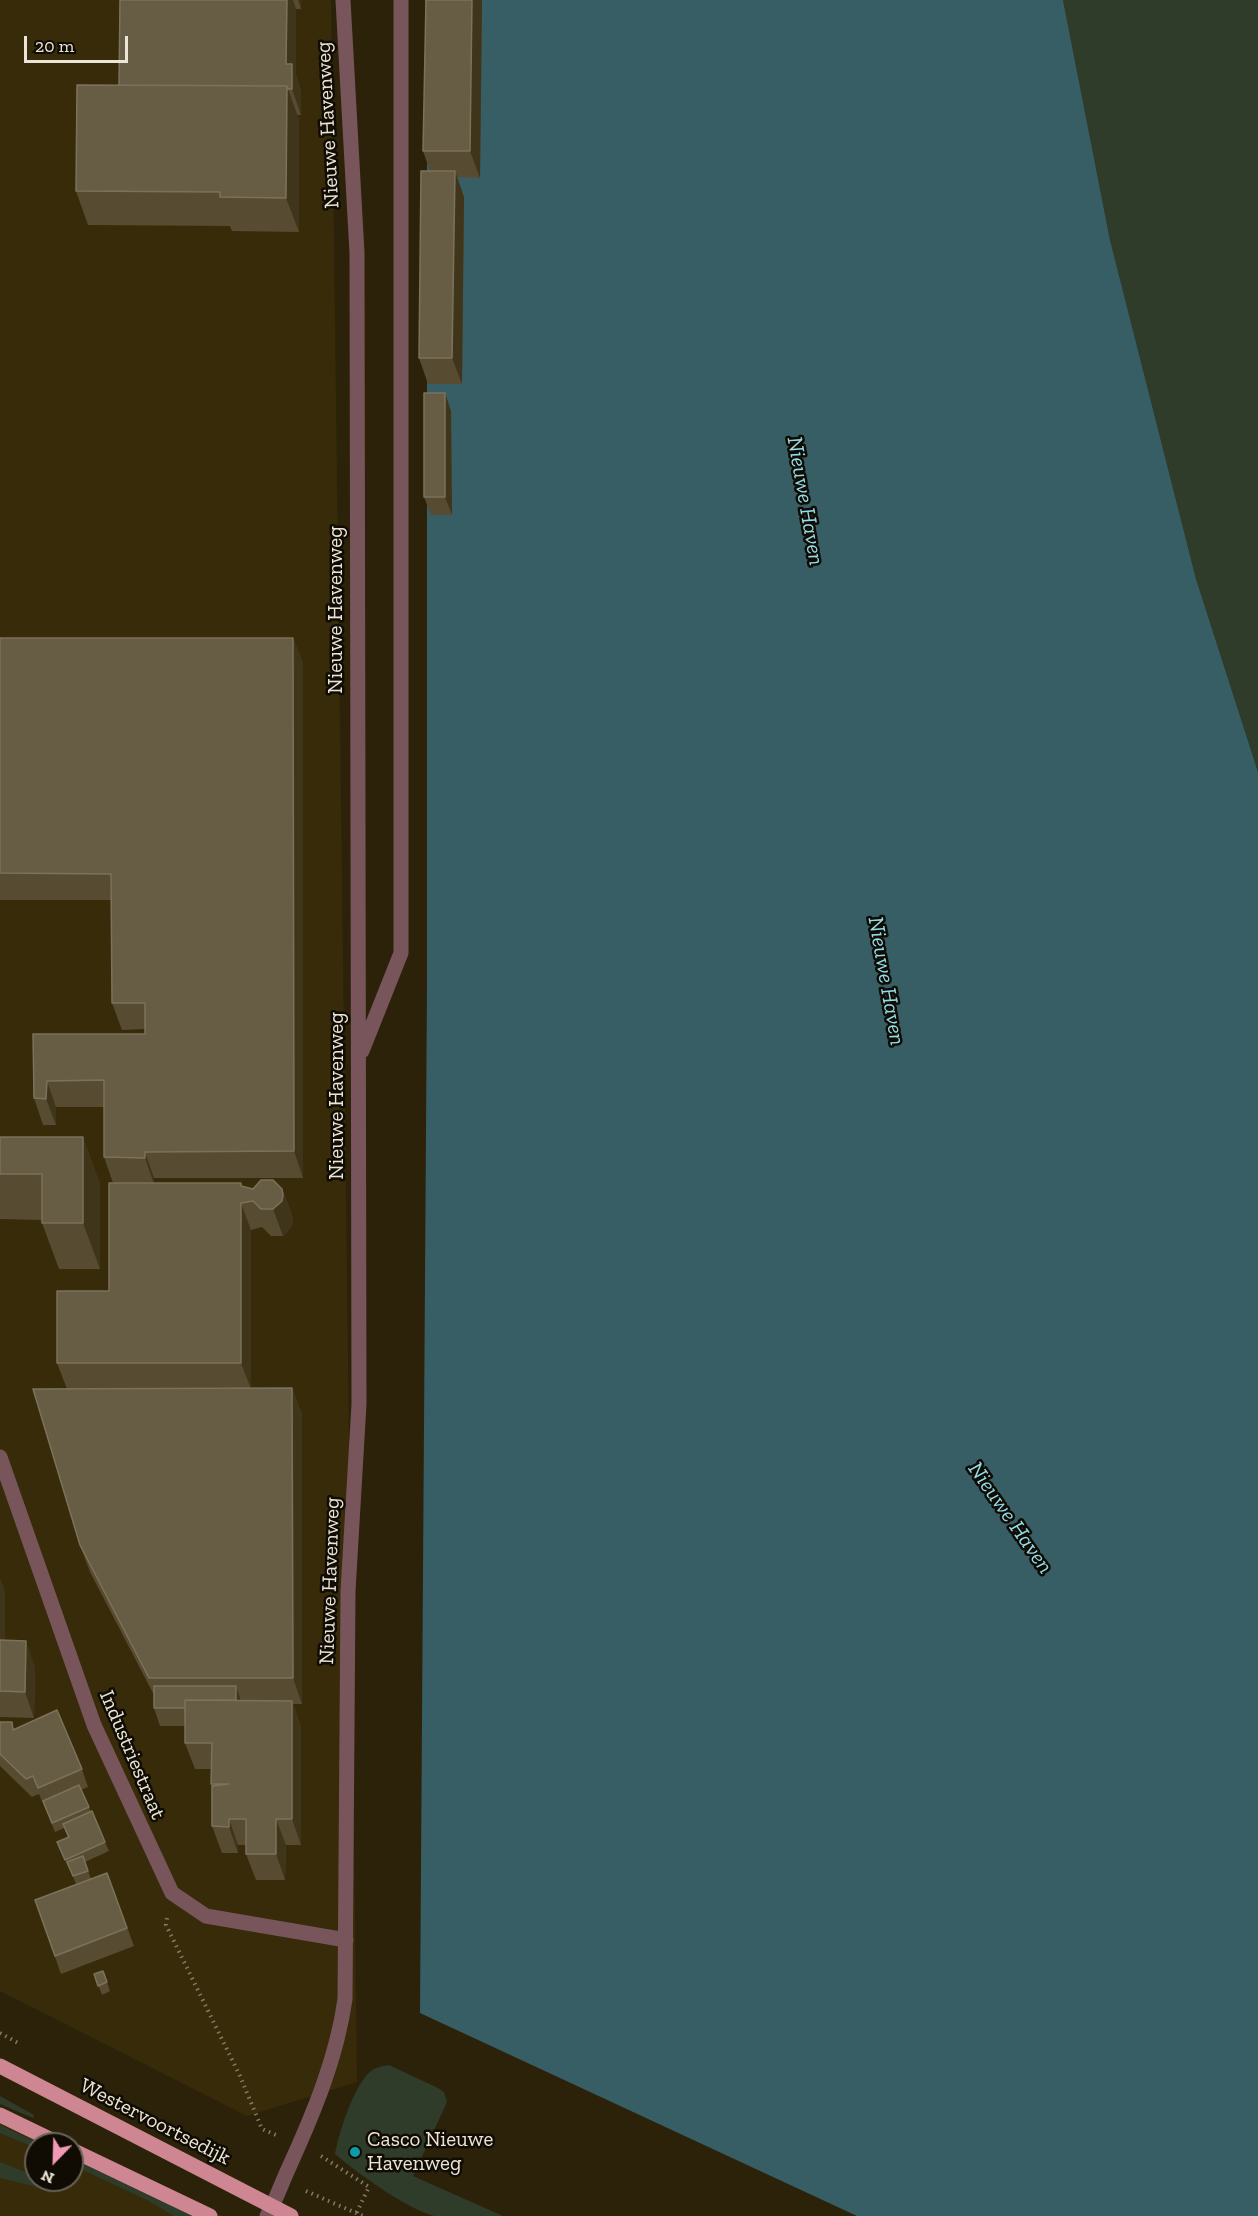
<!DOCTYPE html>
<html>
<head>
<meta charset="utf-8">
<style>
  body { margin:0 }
  #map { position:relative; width:1258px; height:2216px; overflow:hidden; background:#2c220a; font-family:"Zilla Slab",serif }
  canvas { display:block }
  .north { position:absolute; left:24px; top:2132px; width:60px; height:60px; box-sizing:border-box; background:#100c04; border:2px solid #686358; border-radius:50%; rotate:203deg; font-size:16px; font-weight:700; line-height:24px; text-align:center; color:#ebe5d7 }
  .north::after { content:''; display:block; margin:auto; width:21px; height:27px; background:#f19ab4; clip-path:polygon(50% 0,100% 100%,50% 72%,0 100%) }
  .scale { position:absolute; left:24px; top:36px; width:104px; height:27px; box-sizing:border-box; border:3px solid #ebe5d7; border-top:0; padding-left:8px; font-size:18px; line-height:21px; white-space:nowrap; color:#ebe5d7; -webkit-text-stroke:4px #100c04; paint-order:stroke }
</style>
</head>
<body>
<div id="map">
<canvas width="1258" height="2216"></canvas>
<div class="north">N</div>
<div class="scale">20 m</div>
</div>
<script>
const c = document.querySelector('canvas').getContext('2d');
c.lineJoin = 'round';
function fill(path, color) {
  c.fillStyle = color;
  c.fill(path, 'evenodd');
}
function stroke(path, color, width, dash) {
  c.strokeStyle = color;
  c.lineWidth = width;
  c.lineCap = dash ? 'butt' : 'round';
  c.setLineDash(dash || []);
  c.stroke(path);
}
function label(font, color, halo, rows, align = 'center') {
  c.font = font + ' "Zilla Slab",serif';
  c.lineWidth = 5;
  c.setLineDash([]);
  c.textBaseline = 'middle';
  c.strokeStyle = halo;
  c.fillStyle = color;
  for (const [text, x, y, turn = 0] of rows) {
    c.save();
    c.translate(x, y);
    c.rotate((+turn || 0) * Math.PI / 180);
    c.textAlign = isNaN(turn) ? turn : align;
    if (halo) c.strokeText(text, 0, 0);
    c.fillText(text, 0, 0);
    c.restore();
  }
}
fill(new Path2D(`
  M0,0H331L357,2082L247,2116L0,1991Z
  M0,2110L72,2144H36V2180H72V2144L223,2216H0Z`), '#372b0a');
fill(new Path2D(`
  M1063,0H1258V772L1196,579L1110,240Z
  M389,2065L438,2088L444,2092L447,2102L413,2176L503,2216C487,2216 448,2216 434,2216C407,2209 357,2173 335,2154C339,2132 354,2085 371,2071C376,2067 383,2066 389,2065Z
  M0,2096L34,2115L33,2118L0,2104Z
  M0,2125L40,2144H36V2148L0,2133Z
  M72,2159L194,2216H174L147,2200L72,2165Z
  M0,2162L36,2176V2180L55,2182L50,2190L0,2178Z`), '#2f3c2a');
fill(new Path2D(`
  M425,0H1063L1110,240L1196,579L1258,772V2216H857L420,2013L427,985V43Z`), '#385e65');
stroke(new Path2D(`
  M167,1918L166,1925L240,2076L262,2129L276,2135
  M0,2033L20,2044
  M321,2156L369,2187L355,2216
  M306,2191L363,2216`), '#837b68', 4, [1.5, 4.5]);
stroke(new Path2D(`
  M362,1051L401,953V0
  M0,1457L94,1725L172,1893L206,1916L346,1940
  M267,2216C276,2200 282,2182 290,2165C314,2112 337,2057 345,1999L348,1591L359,1404L357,253L343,0`), '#78555b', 15);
stroke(new Path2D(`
  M0,2066L291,2216
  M0,2115L60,2144
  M72,2150L210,2216`), '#ce8692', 15);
fill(new Path2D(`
  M120,0H301V9H296V75L301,91V115H297L299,120V232L232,231L230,226L88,225L76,191L119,85Z
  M426,0H482V1L480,178L457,177L464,197L462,384H428L419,358L430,171L423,151Z
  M445,393L451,411L452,515H431L424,497Z
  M0,638H293L303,664V1178H154V1183L243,1187L253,1189H282L292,1215L293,1221L291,1227L283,1236H271L262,1227L251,1230V1389L292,1388L302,1415V1704H293L301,1727V1845H286L285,1880H256L246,1854V1845H238V1853H222L212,1826L211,1769H195L185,1743V1726H160L154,1708V1695L90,1572L80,1545L67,1389L57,1363L109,1291L113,1183L104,1157V1107H56V1125H43L34,1098L33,1034H145V1029L122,1030L112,1003V900H0Z
  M0,1137L100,1183V1269H59L42,1223V1220L0,1219Z
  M0,1579L5,1593V1640L35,1667L34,1718L0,1717Z
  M0,1722L15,1729L82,1769L88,1787L81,1790L109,1851L85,1862L91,1879L107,1873L134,1946L61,1974L35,1900L76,1884L70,1869H69L57,1842L68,1838L64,1828L55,1832L39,1794L32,1797L0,1766Z
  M103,1971L110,1991L102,1995L94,1974Z`), '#574c32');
fill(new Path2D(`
  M287,0H293L296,9V75L301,91V115L292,89L286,64Z
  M298,0H301V9Z
  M472,0H482V1L480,178L470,151Z
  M287,86L299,120V232L286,198Z
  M455,171L464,197L462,384L452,358Z
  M445,393L451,411L452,515L445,497Z
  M293,638L303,664V1178L294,1151Z
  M47,1081L56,1107V1125L46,1099Z
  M83,1137L100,1183V1269L83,1223Z
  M145,1152L154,1178V1184L145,1158Z
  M282,1189L292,1215L293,1221L291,1227L283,1236L273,1209Z
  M241,1203L251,1230V1389L241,1363Z
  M292,1388L302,1415V1704L293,1678Z
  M0,1579L5,1593V1660L0,1647Z
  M26,1641L35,1667L34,1718L25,1692Z
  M236,1686L242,1704L236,1709Z
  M292,1701L301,1727V1845L292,1819Z
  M229,1819L238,1845V1853L229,1827Z
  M276,1819L286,1845L285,1880L276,1854Z`), '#3f351b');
const building = new Path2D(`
  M120,0H287L286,64H292V89H288L287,86L119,85Z
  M426,0H472L470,151H423Z
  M77,85L287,86L286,198L220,197V192L76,191Z
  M421,171H455L452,358H419Z
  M424,393H445V497H424Z
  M0,638H293L294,1151L145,1152V1158L104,1157V1080L47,1081L46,1099L34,1098L33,1034H145V1003H112L111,874L0,873Z
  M0,1137H83V1223H42V1174H0Z
  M261,1180H273L282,1189L283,1195L282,1201L273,1209H261L253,1201L241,1203V1363H57V1291H109V1183H241V1186L253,1189Z
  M292,1388L293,1678H149L80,1545L33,1389Z
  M0,1640L26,1641L25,1692L0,1691Z
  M154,1686H236V1700H185V1708H154Z
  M185,1700L292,1701V1819H276V1854H246V1819H229V1827L212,1826V1786L229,1784H211L212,1743H185Z
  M57,1710L82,1769L38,1788L33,1776L26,1779L0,1754V1722H12L13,1730Z
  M79,1785L89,1807L52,1823L43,1801Z
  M92,1811L105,1842L65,1860L57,1842L69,1837L63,1824Z
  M83,1856L88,1871L73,1876L67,1862Z
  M107,1873L127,1928L55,1956L35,1900Z
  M103,1971L107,1982L98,1986L94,1974Z`);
fill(building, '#675d44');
stroke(building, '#7c725b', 1.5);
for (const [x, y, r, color] of [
  [355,2152,6,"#0f9aa8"]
]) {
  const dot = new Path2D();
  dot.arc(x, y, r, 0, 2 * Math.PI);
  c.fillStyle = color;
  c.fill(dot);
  stroke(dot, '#100c04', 2);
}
label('21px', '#ebe5d7', '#100c04', [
  ["Nieuwe Havenweg",328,125,-93],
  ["Nieuwe Havenweg",336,610,-90],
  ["Nieuwe Havenweg",337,1096,-90],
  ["Nieuwe Havenweg",330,1581,-88],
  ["Industriestraat",132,1755,67],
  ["Westervoortsedijk",155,2122,27]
]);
label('21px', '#ebe5d7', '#100c04', [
  ["Casco Nieuwe",367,2140],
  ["Havenweg",367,2164]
], 'left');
label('italic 22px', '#93dcea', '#100c04', [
  ["Nieuwe Haven",805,501,80],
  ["Nieuwe Haven",886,981,80],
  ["Nieuwe Haven",1010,1518,55]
]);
</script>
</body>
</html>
